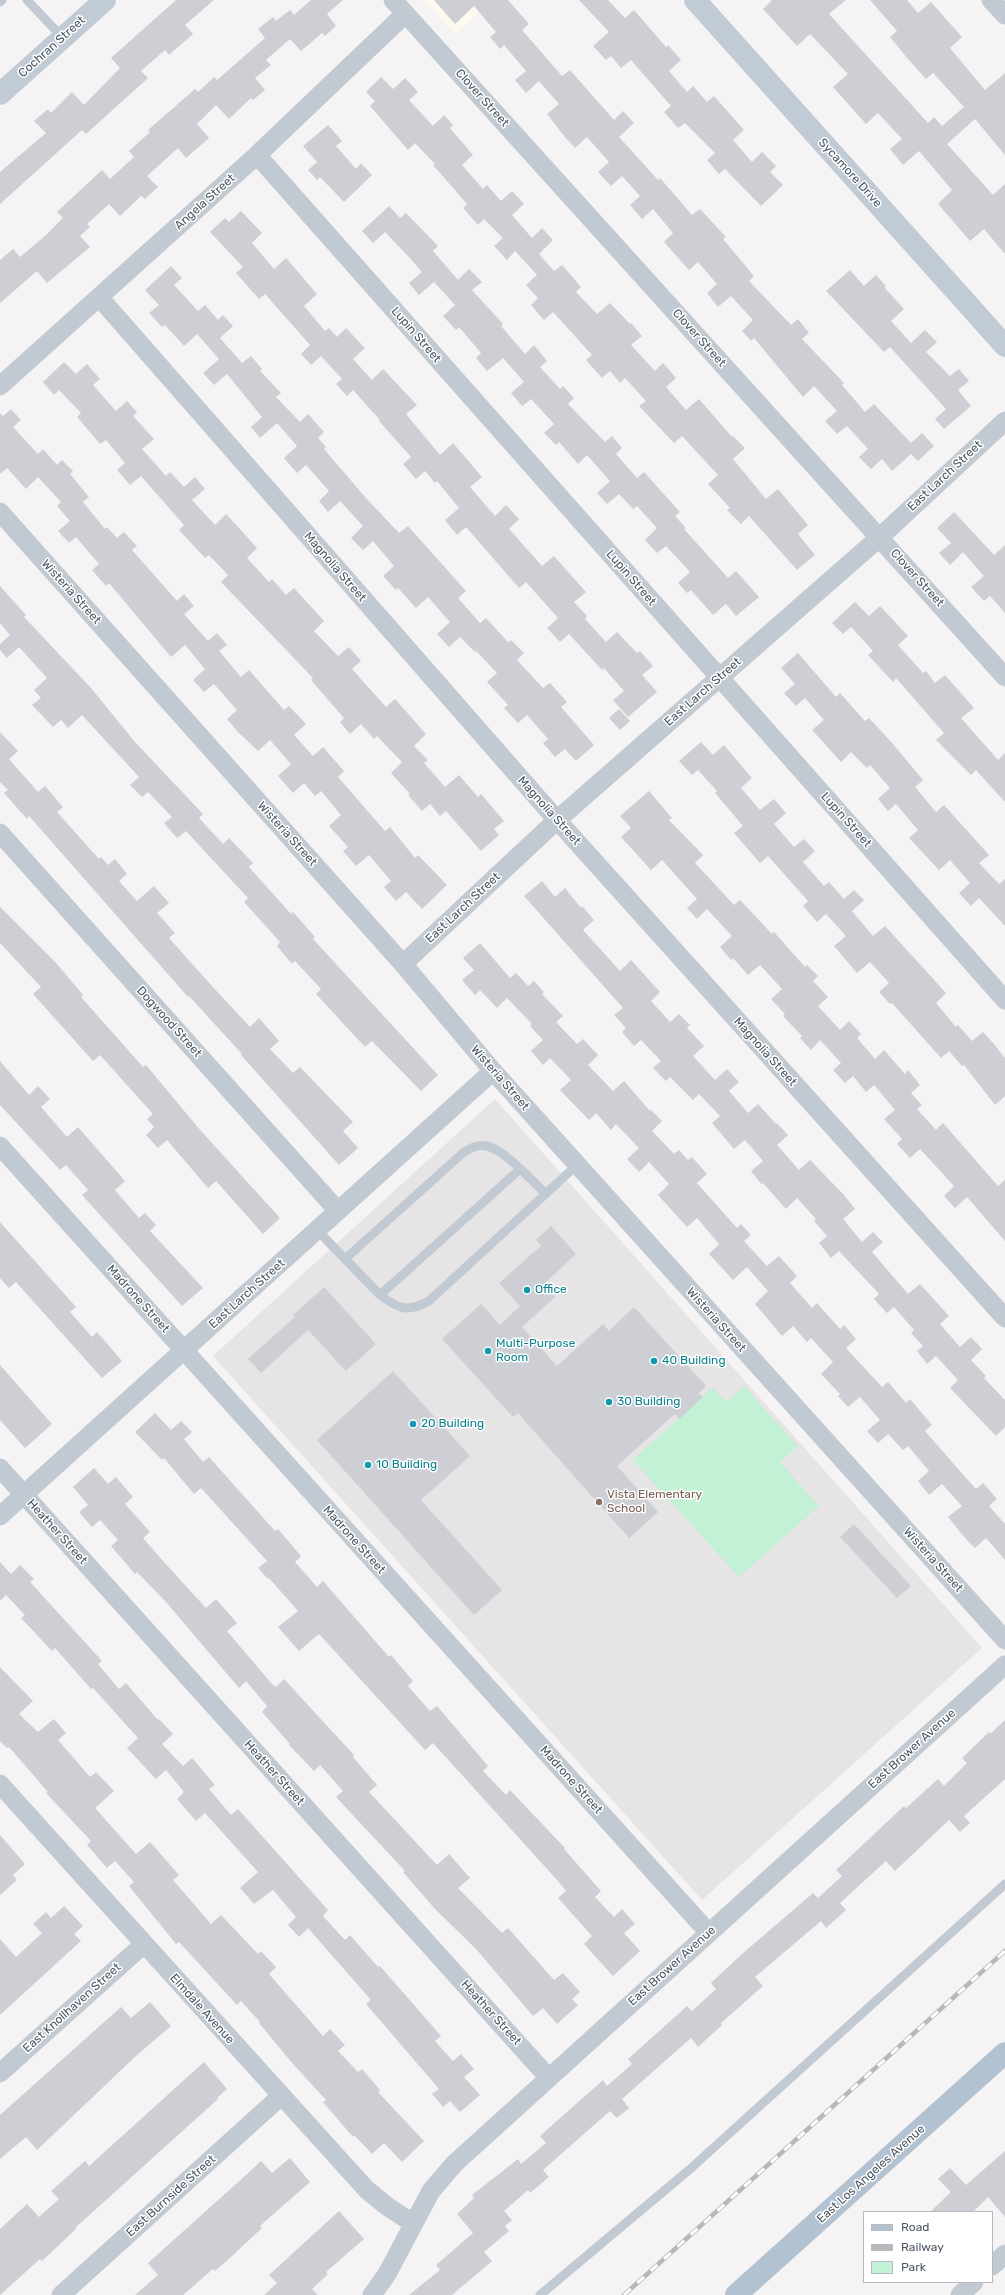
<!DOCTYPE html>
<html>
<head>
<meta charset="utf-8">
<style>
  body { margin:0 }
  #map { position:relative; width:1005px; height:2295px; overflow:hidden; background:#f5f3f3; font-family:Rubik,sans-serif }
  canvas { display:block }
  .legend { position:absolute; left:863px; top:2211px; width:130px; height:72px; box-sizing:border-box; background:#fff; border:1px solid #b7bbc0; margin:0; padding:5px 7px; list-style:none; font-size:12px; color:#4a5661 }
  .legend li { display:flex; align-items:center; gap:8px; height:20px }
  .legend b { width:20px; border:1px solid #b7bbc0 }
</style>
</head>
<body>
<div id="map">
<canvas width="1005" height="2295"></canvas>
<ul class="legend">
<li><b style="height:5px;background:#b3c2d1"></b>Road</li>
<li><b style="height:5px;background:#b5b8bd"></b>Railway</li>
<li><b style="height:11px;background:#c3f1d5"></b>Park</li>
</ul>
</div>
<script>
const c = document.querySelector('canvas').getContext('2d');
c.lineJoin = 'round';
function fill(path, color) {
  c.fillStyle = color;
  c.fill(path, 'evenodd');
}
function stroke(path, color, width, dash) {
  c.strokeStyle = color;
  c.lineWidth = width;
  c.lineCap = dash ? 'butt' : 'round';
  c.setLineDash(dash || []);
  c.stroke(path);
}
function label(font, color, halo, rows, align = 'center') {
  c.font = font + ' Rubik,sans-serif';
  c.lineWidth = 3;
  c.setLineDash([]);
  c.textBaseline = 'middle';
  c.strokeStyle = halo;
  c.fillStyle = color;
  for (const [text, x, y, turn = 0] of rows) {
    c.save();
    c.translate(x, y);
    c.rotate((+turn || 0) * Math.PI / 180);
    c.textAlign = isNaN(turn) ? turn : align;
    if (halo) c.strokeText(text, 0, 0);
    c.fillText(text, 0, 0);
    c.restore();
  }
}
fill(new Path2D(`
  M424,0H494L455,35Z`), '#fdf9ef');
fill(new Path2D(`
  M495,1099L982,1648L702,1900L213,1356Z`), '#e6e4e5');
fill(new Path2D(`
  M744,1386L798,1446L780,1462L819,1506L739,1577L633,1460L713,1387L726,1402Z`), '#c3f1d5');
fill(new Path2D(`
  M176,0H214L185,25L193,34L169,55L165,50L141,71L148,78L86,134L82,130L0,204V172L46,133L34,121L48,109L51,113L72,92L84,105L120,68L111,58Z
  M311,0H343L327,14L336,26L325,36L322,33L301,51L290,39L266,60L271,65L255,78L265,90L253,100L251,98L229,119L216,105L197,124L209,138L186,158L178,148L147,176L158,187L145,199L141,196L120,216L109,204L87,224L90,227L80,236L90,247L47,283L37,271L0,303V260L13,249L20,257L46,235L63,218L57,212L102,170L110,179L134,157L129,151L150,132L148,130L195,89L198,92L214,77L217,80L265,38L258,29L273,17L276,21L290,10L294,15Z
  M434,0H508L529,24L522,30L562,76L570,70L614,120L623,111L634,123L619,137L658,180L660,178L692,215L700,209L726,237L723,239L754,276L749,281L791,325L798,319L809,333L802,339L844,383L842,385L865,412L874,404L911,443L922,433L934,446L918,461L911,454L892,471L882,459L871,469L859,457L868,449L847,426L837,434L825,421L837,411L814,386L803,397L754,338L751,341L742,331L753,320L731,296L718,307L707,293L717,284L698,262L689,270L679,259L664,242L673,233L653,209L642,219L630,205L640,196L622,176L611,186L598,172L609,162L587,137L575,148L564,136L547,114L559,104L539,81L526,93L515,80L526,71L504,45L500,49L490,37L496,32L474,6L455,24Z
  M579,0H608L625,18L634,10L666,47L668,45L681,60L669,71L687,92L693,86L707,102L714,96L744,130L733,140L752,162L762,152L776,166L770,172L783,185L761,206L725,169L719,174L707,160L715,153L685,123L678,128L664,112L671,106L631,60L621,68L611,56L606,60L593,46L609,32Z
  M772,0H846L829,14L928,123L934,117L942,126L964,107L933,73L926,79L908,59L890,37L897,31L870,0H907L918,13L931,2L962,37L950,48L985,90L1005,73V155L975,119L947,144L993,195L1005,184V254L984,229L970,241L938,204L952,190L919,151L903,165L890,149L902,139L878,113L866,124L833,87L848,74L810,34L797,46L763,9Z
  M381,77L393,89L405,78L418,92L409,100L433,126L444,115L453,125L450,128L473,155L462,165L483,189L487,185L501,201L512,191L524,204L512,215L532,238L542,228L553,240L539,254L554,271L562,265L581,287L576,292L597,314L610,303L630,324L631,323L642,336L631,345L655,371L663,363L676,378L666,387L686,410L699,399L732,437L733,436L745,448L733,459L766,499L778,489L808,525L798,534L815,555L797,570L749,516L741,524L727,510L730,508L708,484L718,475L682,436L674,443L639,406L646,401L625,378L620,383L610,371L602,378L586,360L592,355L553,312L544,320L531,305L538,298L526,285L537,275L515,251L507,260L494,246L503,238L484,219L478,225L463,208L467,204L433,165L435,164L415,143L408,150L370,106L375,101L366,92Z
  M328,125L342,141L336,146L356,169L361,163L372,175L344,202L320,177L317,180L308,170L317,162L303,146Z
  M389,206L400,218L406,213L438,246L433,251L458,280L469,269L482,282L472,290L503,324L501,326L525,354L534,345L547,361L540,367L560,389L563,386L574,398L568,404L605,442L612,436L622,448L616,454L637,478L644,472L680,512L675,516L686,528L684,529L728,578L736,571L759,597L736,616L726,604L713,615L691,590L687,593L678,583L690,572L666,546L657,553L645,540L657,528L637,506L633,509L619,494L607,504L597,493L610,481L587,455L578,464L559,442L556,445L544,433L554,424L531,399L522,406L511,393L524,382L503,358L487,371L476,358L481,353L459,327L456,330L443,316L455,305L434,282L419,295L409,283L422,272L408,256L385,232L373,243L362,231Z
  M241,211L262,233L252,243L274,269L286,258L317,294L304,306L325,331L329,328L337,337L346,328L365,348L353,359L372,380L383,369L417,405L406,414L440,455L453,443L482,477L470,487L495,516L506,505L519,519L509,529L542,566L554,556L586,592L574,602L587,616L585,619L606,642L617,632L637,653L640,651L653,666L642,675L657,692L628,717L613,700L624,691L604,668L602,670L569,634L560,642L547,628L558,618L526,582L519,588L466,527L457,535L445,520L459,508L437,481L435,483L425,471L416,479L403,464L411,457L379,421L380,420L353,390L347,396L336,384L342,379L321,356L311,365L301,354L310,345L265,294L259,299L236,273L243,267L210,232L225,218L229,222Z
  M171,266L182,278L174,285L198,311L205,305L218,320L223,315L233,326L220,338L242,363L251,356L262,369L260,371L281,393L276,397L300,422L308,414L324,432L318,438L326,447L324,449L365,497L399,533L408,526L466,591L458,598L480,623L486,618L508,642L511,640L524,653L517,660L543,688L550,683L567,702L561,707L594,745L576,761L565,749L555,757L543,743L548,739L527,715L518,723L504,708L508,705L487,682L497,673L476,651L475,652L460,637L449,647L437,634L450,622L428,597L416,608L398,588L396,590L383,576L394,566L373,541L363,550L351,538L363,526L340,501L328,512L319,501L329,491L306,465L297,473L284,458L297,446L277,423L260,438L251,427L262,417L227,374L214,385L203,373L219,359L197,334L184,346L165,325L162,327L149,313L159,305L145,290Z
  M850,270L864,286L876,275L886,286L884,287L904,309L891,321L911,343L925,330L937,342L926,352L950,376L959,369L969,381L958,390L971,406L944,429L935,419L946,409L890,347L884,352L826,291Z
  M64,362L76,374L87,364L100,379L93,385L116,411L127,401L137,412L133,416L154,439L142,449L166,476L170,472L184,487L195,477L205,489L192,500L215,525L226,514L238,527L257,548L247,558L269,582L272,579L286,595L294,588L324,621L314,631L338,656L349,647L361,661L352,669L386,707L395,699L426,734L414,746L428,760L424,763L445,787L459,775L478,797L481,794L504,821L494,829L499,835L481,851L446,811L440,816L430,804L422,811L408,795L410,794L391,773L402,762L377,736L374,739L361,724L350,734L340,722L344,718L311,680L313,678L221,582L228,575L209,555L205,558L179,530L184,525L141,476L130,485L117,470L125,463L106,440L100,444L77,417L81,413L59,390L54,395L43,382Z
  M11,409L21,420L13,427L38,454L43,449L57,465L62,460L73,471L70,474L89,497L83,502L105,529L107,527L117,538L124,532L137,546L132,550L177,601L184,594L194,606L184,614L208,641L217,633L227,645L219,651L241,677L249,670L284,710L289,706L306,724L294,735L313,756L323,747L344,771L338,777L385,831L390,827L415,858L418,855L447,885L422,909L406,892L396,901L384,887L391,881L369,855L356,866L343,851L348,847L329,826L341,815L321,791L315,796L304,783L293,793L278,776L291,764L270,740L258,751L238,732L227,719L237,710L214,684L204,692L193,680L205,669L185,645L171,657L109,583L106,586L92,570L99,564L76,537L69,543L58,531L70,521L57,506L61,502L38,477L26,489L7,468L0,474V413L3,416Z
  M954,512L994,555L1005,545V613L990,596L984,601L971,587L984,576L963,552L950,565L939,553L951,543L937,528Z
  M0,586L26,615L24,617L91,688L135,742L203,814L199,818L223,844L229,838L253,863L249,867L291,914L293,912L315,937L313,939L438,1075L421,1091L372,1041L365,1047L316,994L321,989L295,961L292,964L277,946L280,942L244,902L248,898L186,831L177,838L164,823L172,817L148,792L142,797L130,785L139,777L82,715L68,728L61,720L53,727L32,705L41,698L34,690L47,678L19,647L7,658L0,650V644L10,635L0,623Z
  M855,602L869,616L880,606L908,636L898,645L923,673L926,671L935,683L945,675L974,708L961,718L998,760L1005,753V802L976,770L971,775L936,740L944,733L896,678L893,682L868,655L873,651L851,627L843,634L832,623Z
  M798,653L836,697L840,693L865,721L869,718L893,744L923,780L915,787L936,812L944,805L989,855L979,863L999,884L1005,879V926L979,898L971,906L959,893L970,883L950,860L939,870L909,838L918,830L896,804L888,811L878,799L890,788L870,765L867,768L851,752L841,762L812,730L824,720L805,698L796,706L784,693L795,684L781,668Z
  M619,709L630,721L620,730L609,718Z
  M0,732L18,751L9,759L38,792L45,786L63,807L57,812L99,859L101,857L108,865L115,859L127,874L119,881L137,901L154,886L169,903L157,913L175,933L169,938L211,985L250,1027L259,1018L279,1041L270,1049L293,1073L300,1067L353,1122L343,1131L358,1148L339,1165L241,1055L242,1054L189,996L188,997L29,816L27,819L4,793L8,790L0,782Z
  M701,742L713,755L724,745L752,778L741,788L760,810L774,799L786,813L774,824L794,847L804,839L815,851L803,862L824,886L829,882L844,899L854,890L864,900L852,911L873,936L885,926L936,982L946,993L936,1003L956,1027L958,1025L972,1041L983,1032L994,1044L1005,1058V1096L995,1105L964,1065L962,1066L949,1051L941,1058L892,1003L890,1004L879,992L889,983L870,962L857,973L834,946L846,936L826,914L817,922L803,906L808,901L768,856L760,863L734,833L743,826L715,793L717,791L698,770L692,775L679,761Z
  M649,791L672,818L669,820L703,855L695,863L734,905L740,900L772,934L774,932L805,967L807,965L818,976L813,981L828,997L818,1006L840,1030L849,1021L861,1034L857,1038L875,1059L884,1050L905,1074L908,1070L920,1085L911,1093L922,1105L917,1109L936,1130L943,1123L998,1186L1005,1180V1241L967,1197L955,1208L944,1196L954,1186L920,1149L910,1158L897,1144L902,1139L884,1119L895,1110L874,1085L866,1092L853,1076L845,1083L833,1070L841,1063L820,1040L811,1050L800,1038L802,1036L783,1016L785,1014L771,999L782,989L760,965L748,975L733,958L731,960L720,947L732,936L707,909L697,919L687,908L697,899L662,860L651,870L621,837L631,828L620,816Z
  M542,881L555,897L565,888L581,908L582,906L594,920L583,930L620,971L631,960L660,992L651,1001L670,1022L679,1014L690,1025L687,1028L704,1046L693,1056L715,1080L727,1069L739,1082L729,1091L748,1113L758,1104L776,1124L777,1123L788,1135L777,1145L799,1170L810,1160L844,1195L855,1209L843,1219L862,1242L873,1232L883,1242L872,1252L908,1294L920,1284L949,1316L940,1324L960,1347L971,1337L982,1349L971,1360L986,1376L984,1378L1005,1400V1427L996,1436L950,1388L958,1380L936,1356L927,1364L917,1351L923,1346L911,1333L914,1330L894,1307L887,1313L874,1299L879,1294L839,1251L831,1258L819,1243L827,1236L814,1221L816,1219L797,1198L786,1209L763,1183L762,1185L751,1171L763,1161L745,1140L734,1149L712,1123L720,1116L699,1094L693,1100L670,1077L666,1081L653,1068L661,1061L641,1040L634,1046L622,1032L626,1028L614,1015L623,1008L524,896Z
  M0,907L57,964L83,995L81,997L143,1067L146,1065L201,1131L280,1218L263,1234L216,1181L208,1188L167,1140L158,1148L146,1135L154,1127L147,1119L153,1114L100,1055L93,1061L33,994L41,987L0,943Z
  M480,943L510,978L516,973L528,986L534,981L544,992L542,994L563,1016L556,1022L577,1044L583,1039L598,1055L588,1065L613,1091L624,1081L650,1111L651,1110L662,1121L652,1131L674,1154L679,1150L688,1160L692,1157L707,1174L697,1183L737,1228L741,1224L751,1235L744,1241L767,1266L779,1256L797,1276L790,1283L812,1308L817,1303L840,1329L844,1325L856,1339L846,1348L882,1387L888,1382L906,1403L910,1399L932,1425L925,1431L966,1478L976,1489L983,1483L997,1499L989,1506L1005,1524V1560L986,1538L975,1548L965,1538L948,1517L962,1506L942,1484L929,1495L918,1481L929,1471L908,1446L903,1450L888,1434L878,1443L867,1431L880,1420L860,1397L848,1407L838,1396L840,1394L821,1374L833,1362L811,1338L807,1342L793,1326L782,1336L755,1304L768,1291L747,1267L733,1280L709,1254L719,1244L697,1218L687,1227L658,1195L669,1184L649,1162L639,1172L627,1159L639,1148L616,1124L611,1130L596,1113L589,1120L560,1090L571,1080L550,1058L543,1065L531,1051L543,1040L530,1026L532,1024L507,998L497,1008L480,990L475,995L462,980L474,970L463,958Z
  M0,1061L29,1095L38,1086L50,1099L41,1107L67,1137L78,1127L125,1181L115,1190L139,1218L145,1213L156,1225L150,1231L203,1288L182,1306L82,1195L88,1190L66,1165L60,1170L0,1105Z
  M0,1222L76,1307L70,1312L92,1337L97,1332L122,1361L102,1378L16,1282L9,1288L0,1278Z
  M551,1226L576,1254L544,1284L555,1297L522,1327L557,1366L603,1324L609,1331L634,1307L706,1386L699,1393L703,1397L679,1419L675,1414L617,1466L658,1512L629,1538L518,1413L513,1417L442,1339L481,1304L500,1325L520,1306L499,1283L541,1246L536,1240Z
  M324,1287L376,1344L346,1371L308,1330L261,1373L248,1359L295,1317L293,1315Z
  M0,1365L52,1424L25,1448L0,1420Z
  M393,1371L470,1456L421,1500L502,1590L474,1615L317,1440Z
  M155,1413L171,1430L181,1421L192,1432L184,1439L203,1462L209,1457L275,1531L278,1529L301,1556L295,1562L317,1587L323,1581L389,1657L391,1655L413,1681L408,1686L430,1711L437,1706L488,1766L483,1771L506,1795L510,1790L565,1848L564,1849L601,1891L595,1897L614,1917L622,1909L635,1924L624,1933L640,1951L613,1976L584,1944L592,1936L558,1898L566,1891L558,1881L433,1743L425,1750L319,1634L299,1651L278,1627L298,1611L269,1578L268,1579L258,1568L267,1561L201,1488L194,1494L164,1458L162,1460L135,1432Z
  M94,1468L108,1484L116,1477L133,1497L125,1504L150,1532L143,1538L163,1561L206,1608L216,1599L237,1623L227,1631L272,1684L276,1687L284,1679L354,1755L353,1757L377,1785L369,1792L437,1865L449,1854L470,1878L458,1888L502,1933L508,1928L554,1980L563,1973L580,1992L572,1999L578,2005L557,2024L543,2008L533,2016L476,1949L435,1909L403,1872L405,1871L336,1797L343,1791L320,1765L314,1771L289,1745L290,1744L262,1712L267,1706L246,1681L239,1688L166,1602L137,1572L135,1574L111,1546L118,1540L100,1520L92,1527L79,1512L88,1505L73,1487Z
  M854,1524L911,1586L897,1598L840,1537Z
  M0,1562L11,1574L20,1565L34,1579L30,1582L102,1661L98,1664L119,1689L126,1683L158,1720L159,1719L173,1734L162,1744L183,1766L192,1758L215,1785L209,1789L231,1815L238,1809L328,1910L323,1916L345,1940L350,1935L378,1967L380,1966L441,2036L435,2041L453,2061L461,2054L474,2069L464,2077L480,2095L460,2112L450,2101L443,2107L432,2094L439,2089L366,2004L371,2000L308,1928L299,1937L288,1925L296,1917L273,1890L254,1904L240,1888L258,1872L205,1813L196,1821L177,1799L184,1792L166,1770L156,1779L127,1748L138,1738L93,1688L91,1689L55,1648L52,1651L21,1618L25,1615L6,1595L0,1601Z
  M0,1667L33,1701L19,1714L38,1732L54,1719L66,1733L58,1740L90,1777L96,1772L114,1791L95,1808L136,1854L150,1842L179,1875L173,1880L211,1924L221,1915L258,1954L261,1951L276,1967L269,1974L323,2036L330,2029L345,2045L338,2051L358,2072L362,2069L380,2090L378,2092L424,2141L402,2162L384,2143L372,2154L354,2135L353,2137L323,2102L326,2100L293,2064L259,2023L260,2022L241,2001L237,2005L179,1942L176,1944L129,1886L134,1882L115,1861L107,1868L87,1845L91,1841L46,1793L48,1792L9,1747L7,1748L0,1741Z
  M1005,1720V1779L964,1816L970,1823L960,1832L949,1820L895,1871L886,1861L840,1903L846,1910L826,1928L821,1921L755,1977L763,1986L721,2023L722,2025L698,2047L691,2038L622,2099L629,2108L617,2118L610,2111L543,2170L549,2177L530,2193L528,2190L504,2211L512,2220L505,2226L509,2231L484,2252L492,2261L452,2295H409L440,2270L436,2265L473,2233L457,2214L474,2198L472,2195L518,2159L521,2164L546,2143L540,2136L603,2080L607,2086L632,2064L628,2059L687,2006L692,2011L716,1989L711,1983L742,1954L813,1893L818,1898L842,1876L836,1870L904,1806L906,1808L938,1779L944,1786L967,1763L962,1758L989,1732L990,1734Z
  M0,1835L25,1864L13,1875L17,1880L0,1895Z
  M64,1906L83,1926L74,1934L81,1941L0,2015V1939L16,1957L42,1933L33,1924L46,1912L51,1918Z
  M150,2002L171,2026L137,2055L37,2150L26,2137L0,2159V2115L121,2007L131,2018Z
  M204,2062L227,2089L217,2098L218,2099L75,2228L76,2229L42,2261L40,2259L0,2295V2229L27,2204L39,2217L59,2199L51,2191L85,2161L89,2166Z
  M1005,2151V2217L988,2197L973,2212H930L951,2192L938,2179L950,2168L966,2185Z
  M290,2158L310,2182L260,2226L262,2228L231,2257L215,2271L213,2269L183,2295H135L158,2275L148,2263L246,2175L261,2161L272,2173Z
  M339,2211L364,2239L326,2272L328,2274L312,2289L318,2295H264L277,2283L269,2275Z`), '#cdcfd5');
stroke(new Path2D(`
  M27,0L63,38
  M0,2L2,0
  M317,1230L380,1295C399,1309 407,1313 429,1301L577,1165
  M345,1259L464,1152C471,1148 478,1144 487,1146C505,1150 532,1181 546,1194
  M380,1295L519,1170
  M540,2295L689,2170L1005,1884`), '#c1cad2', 9);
stroke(new Path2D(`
  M393,0L1005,677
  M991,0L1005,15
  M257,155L1005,1000
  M99,297L557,820L1005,1318
  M0,386L257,155L405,14
  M0,512L403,964L493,1071L1005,1640
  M0,833L338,1211
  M403,964L557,820L880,537L1005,421
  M0,1146L709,1933
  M0,1468L548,2077
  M0,1516L493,1071
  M0,1784L367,2190L388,2207L413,2223
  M0,2073L144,1944
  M992,2266L1005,2254
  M61,2295L281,2096
  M372,2295L387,2274L431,2191L454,2164L1005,1665
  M960,2295L974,2282`), '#c1cad2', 19);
stroke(new Path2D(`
  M695,0L1005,346
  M0,94L105,0`), '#c1cbd6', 22);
stroke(new Path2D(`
  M736,2295L1005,2053`), '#b3c2d1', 22);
const rail = new Path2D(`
  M624,2295L1005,1951`);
stroke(rail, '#b5b8bd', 4.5);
stroke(rail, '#fff', 3, [9]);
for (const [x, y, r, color] of [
  [527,1290,4,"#0f9aa8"],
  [488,1351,4,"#0f9aa8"],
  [654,1361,4,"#0f9aa8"],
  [609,1402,4,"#0f9aa8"],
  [413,1424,4,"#0f9aa8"],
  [368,1465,4,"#0f9aa8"],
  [599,1502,4,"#8d6e63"]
]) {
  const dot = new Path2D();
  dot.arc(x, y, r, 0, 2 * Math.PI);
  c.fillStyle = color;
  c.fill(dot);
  stroke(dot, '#fff', 1.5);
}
label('12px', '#4a5661', '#fff', [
  ["Cochran Street",52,47,-42],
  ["Clover Street",482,98,48],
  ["Sycamore Drive",850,173,48],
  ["Angela Street",205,202,-42],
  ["Lupin Street",416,335,49],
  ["Clover Street",699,338,48],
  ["East Larch Street",945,476,-43],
  ["Magnolia Street",335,567,49],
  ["Lupin Street",631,578,49],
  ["Clover Street",917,578,48],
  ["Wisteria Street",71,592,48],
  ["East Larch Street",703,692,-41],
  ["Magnolia Street",549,811,48],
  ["Lupin Street",846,820,48],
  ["Wisteria Street",287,834,48],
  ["East Larch Street",463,908,-43],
  ["Dogwood Street",169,1022,48],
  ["Magnolia Street",765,1052,48],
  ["Wisteria Street",500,1078,49],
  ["East Larch Street",247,1294,-42],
  ["Madrone Street",138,1299,48],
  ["Wisteria Street",716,1320,48],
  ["Heather Street",57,1532,48],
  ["Madrone Street",354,1540,48],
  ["Wisteria Street",933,1560,48],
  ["East Brower Avenue",912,1749,-42],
  ["Heather Street",274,1773,48],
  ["Madrone Street",571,1780,48],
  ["East Brower Avenue",672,1966,-42],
  ["East Knollhaven Street",72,2008,-42],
  ["Elmdale Avenue",202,2009,48],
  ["Heather Street",491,2013,48],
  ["East Los Angeles Avenue",871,2174,-42],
  ["East Burnside Street",171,2196,-42]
]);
label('12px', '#0d838f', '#fff', [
  ["Office",535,1290],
  ["Multi-Purpose",496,1344],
  ["Room",496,1358],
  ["40 Building",662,1361],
  ["30 Building",617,1402],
  ["20 Building",421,1424],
  ["10 Building",376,1465]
], 'left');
label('12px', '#785e54', '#fff', [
  ["Vista Elementary",607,1495],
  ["School",607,1509]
], 'left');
</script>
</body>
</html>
